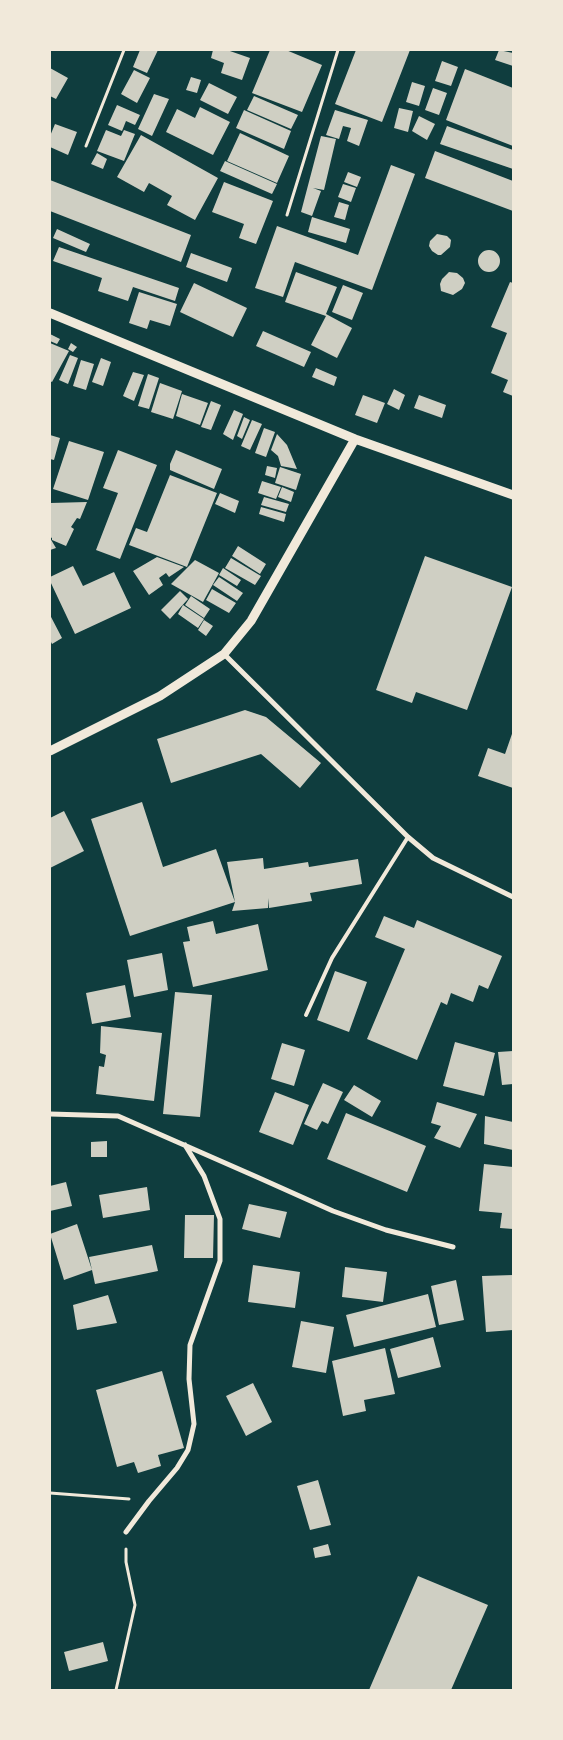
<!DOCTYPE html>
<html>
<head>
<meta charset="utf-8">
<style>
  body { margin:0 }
  #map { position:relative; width:563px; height:1740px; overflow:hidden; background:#0f3d3e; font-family:"Alegreya Sans",sans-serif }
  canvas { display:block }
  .frame { position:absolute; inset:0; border:51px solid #f1e9da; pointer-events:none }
</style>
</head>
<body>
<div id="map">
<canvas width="563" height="1740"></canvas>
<div class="frame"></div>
</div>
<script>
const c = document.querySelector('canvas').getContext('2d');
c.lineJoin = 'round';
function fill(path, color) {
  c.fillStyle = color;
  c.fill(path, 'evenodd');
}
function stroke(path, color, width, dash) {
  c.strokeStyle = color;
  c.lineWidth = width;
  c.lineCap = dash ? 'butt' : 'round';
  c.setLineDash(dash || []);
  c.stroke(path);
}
fill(new Path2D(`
  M140,50H158L147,73L133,67Z
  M213,50H227L250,58L242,80L221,73L224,63L211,58Z
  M270,50H286L322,65L302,112L252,93Z
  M356,50H410L382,122L335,104Z
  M499,50L513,53V66L495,60Z
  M442,61L458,67L451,86L435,81Z
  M50,68L68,78L56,99L50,96Z
  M465,69L513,88V146L446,120Z
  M134,70L150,78L137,103L121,94Z
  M191,77L201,80L197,93L186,90Z
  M412,82L425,86L419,106L406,102Z
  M209,83L237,97L228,114L200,100Z
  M433,88L447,93L439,115L425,110Z
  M154,94L169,99L152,136L138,129Z
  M254,96L298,115L291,129L247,110Z
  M117,105L140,115L135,125L126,121L122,131L108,125Z
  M200,107L230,122L213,155L166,132L177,109L195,118Z
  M399,108L413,111L408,132L394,128Z
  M244,110L291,131L284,149L236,128Z
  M335,110L368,120L359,146L347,141L351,128L343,126L339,139L326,135Z
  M419,116L435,124L427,140L412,131Z
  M55,124L77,132L68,155L50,147V136Z
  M447,126L513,150V169L440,144Z
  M106,130L121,136L124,130L135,134L124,161L97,151Z
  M240,133L289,156L277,183L227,161Z
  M141,135L218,178L195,220L167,205L172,196L149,183L144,192L117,177Z
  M321,136L336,139L324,190L313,188L321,191L312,216L301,212Z
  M435,151L513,181V211L425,178Z
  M97,153L107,159L103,169L91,164Z
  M225,161L277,184L272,194L220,171Z
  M391,165L415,174L372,290L295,262L283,297L255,288L277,226L358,255Z
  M348,172L361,177L357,187L344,182Z
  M50,180L191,235L181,262L50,211Z
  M224,182L273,201L256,244L239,238L244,224L212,212Z
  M343,184L356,188L351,202L338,197Z
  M339,202L349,205L345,220L334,217Z
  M312,217L350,229L346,243L308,232Z
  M57,229L90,244L86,252L53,238Z
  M437,234L447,236L451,240L450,247L441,255H438L432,251L429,246L430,241Z
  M59,247L179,288L175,301L133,287L128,301L98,291L102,278L53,261Z
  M478 261a11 11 0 1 1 22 0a11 11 0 1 1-22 0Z
  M191,253L232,268L227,282L186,267Z
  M296,272L337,287L326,314L352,328L337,358L311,345L326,316L285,302Z
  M449,272L457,273L463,278L465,283L462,289L453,295L441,291L440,284L442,279Z
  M510,282L513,283V396L503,392L508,380L491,373L507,333L491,327Z
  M194,283L247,308L233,337L180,312Z
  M343,285L363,293L352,320L332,312Z
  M139,292L177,304L170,326L150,320L147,329L129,323Z
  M263,331L311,352L304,367L256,346Z
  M50,334L60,339L57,344L50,341Z
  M50,343L69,351L52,382L50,381Z
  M71,343L77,347L73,352L68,349Z
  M70,355L78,358L68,384L59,380Z
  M101,358L111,362L103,386L92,382Z
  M81,360L94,364L86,390L73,386Z
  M316,368L337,377L334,386L312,377Z
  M133,372L144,375L134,401L123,396Z
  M148,374L159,378L149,409L138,406Z
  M160,383L182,391L173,419L151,412Z
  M394,389L405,395L399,410L387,404Z
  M182,394L208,403L200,425L176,416Z
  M363,395L385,403L377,423L355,415Z
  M419,395L446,405L442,418L414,408Z
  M211,401L221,405L211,430L201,427Z
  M234,410L243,414L233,440L223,434Z
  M244,417L250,420L242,439L237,436Z
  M252,420L262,424L250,450L241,446Z
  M264,428L275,432L266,457L255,453Z
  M277,434L287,445L297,469L281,466L278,456L271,450Z
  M50,435L60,438L54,460L50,459Z
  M69,441L104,452L88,500L53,489Z
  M118,450L157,465L120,559L96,550L118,493L103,488Z
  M176,450L222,469L214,489L170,470V464Z
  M267,466L277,468L275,478L265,475Z
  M280,467L301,474L296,490L275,483Z
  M170,475L217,493L187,567L129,545L136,528L147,532Z
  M262,481L281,487L276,499L258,493Z
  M282,487L294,492L291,502L278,497Z
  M220,493L239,501L235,513L215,504Z
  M264,497L289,504L286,512L261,505Z
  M87,502L80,519L77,518L71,527L74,529L66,546L52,540V538L50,537V503Z
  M261,507L286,514L284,522L259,514Z
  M50,538L56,548L50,550Z
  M238,546L266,564L260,574L232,556Z
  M425,556L512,587L467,710L416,692L412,703L376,690Z
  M157,557L184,567L169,577L166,573L159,578L163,585L149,595L133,571Z
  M231,558L261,576L255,585L225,568Z
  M195,560L219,573L203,602L171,584Z
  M73,566L83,586L114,572L131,608L75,634L50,581V577Z
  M223,568L241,580L237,586L219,575Z
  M219,577L243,593L237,601L213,585Z
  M212,589L236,603L229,613L206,600Z
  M180,591L188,599L170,619L161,610Z
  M191,596L210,609L204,618L185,605Z
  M183,605L204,619L198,628L178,614Z
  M50,615L62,638L52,644L50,640Z
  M204,620L213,626L206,636L198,630Z
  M245,710L266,717L321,763L300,788L261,754L171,783L157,739Z
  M513,731V788L478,776L488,748L505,754Z
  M142,802L163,867L216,849L235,902L130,936L91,819Z
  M64,811L84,851L50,868V818Z
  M263,858L264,869L308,862L309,867L358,859L362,884L310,893L312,901L269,908L268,898V908L232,911L235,902L227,862Z
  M384,916L414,928L417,920L502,956L488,989L479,985L473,1002L451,993L447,1005L441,1002L417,1060L367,1039L405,949L375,937Z
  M213,921L216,934L258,924L268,970L193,987L183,942L190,941L187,927Z
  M162,953L168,990L134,997L127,960Z
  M335,971L367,982L349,1032L317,1020Z
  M125,985L131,1017L92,1024L86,993Z
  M175,992L212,995L200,1117L163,1114Z
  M101,1026L162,1033L154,1101L96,1094L99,1066L104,1067L106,1055L100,1053Z
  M455,1042L495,1053L484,1096L443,1086Z
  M282,1043L305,1050L294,1086L271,1079Z
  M513,1051V1084L502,1085L498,1052Z
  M323,1083L343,1092L328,1124L322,1121L317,1130L304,1124Z
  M354,1085L381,1101L372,1117L344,1100Z
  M275,1092L309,1105L293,1145L259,1132Z
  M437,1102L477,1114L460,1148L434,1138L441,1126L431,1123Z
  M346,1113L426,1146L407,1192L327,1159Z
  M485,1116L513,1122V1150L484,1144Z
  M107,1141V1157H91V1142Z
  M484,1164L513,1167V1229L500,1228L502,1213L479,1211Z
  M66,1182L72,1206L50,1211V1186Z
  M147,1187L150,1210L103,1218L99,1195Z
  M249,1204L287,1212L280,1238L242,1229Z
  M185,1215H214L213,1258H184Z
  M77,1224L92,1270L89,1257L152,1245L158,1271L95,1284L92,1270L64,1280L50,1234Z
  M253,1265L300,1272L295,1308L248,1302Z
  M345,1267L387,1272L383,1302L342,1297Z
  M513,1275V1330L486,1332L482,1276Z
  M456,1280L464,1320L439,1325L431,1286Z
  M428,1294L436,1327L354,1347L346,1315Z
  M108,1295L117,1323L77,1330L73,1305Z
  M301,1321L334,1327L326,1373L292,1367Z
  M433,1337L441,1367L398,1378L390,1349Z
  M385,1348L395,1394L364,1400L366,1411L343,1416L332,1361Z
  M162,1371L184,1448L158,1455L161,1466L138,1473L134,1462L117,1467L96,1390Z
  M253,1383L272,1422L246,1436L226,1396Z
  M318,1480L331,1525L310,1530L297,1486Z
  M328,1544L331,1555L315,1558L313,1548Z
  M418,1576L488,1605L451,1690H369Z
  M103,1642L108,1661L69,1671L64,1652Z`), '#cfcfc3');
stroke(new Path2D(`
  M86,146L124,50
  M287,215L338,50
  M50,1493L129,1499
  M116,1690L135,1605L126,1562V1549`), '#f1e9da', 3);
stroke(new Path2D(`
  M306,1015L332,958L408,837`), '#f1e9da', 4);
stroke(new Path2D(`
  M224,654L408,837L433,858L513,897
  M50,1114L118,1116L257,1177L333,1211L386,1230L453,1247
  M126,1532L149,1501L177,1468L188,1450L194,1424L189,1379L190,1345L220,1261V1219L204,1176L185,1145`), '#f1e9da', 5);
stroke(new Path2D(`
  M50,313L355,439L513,495
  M50,751L160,696L224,654L251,621L355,439`), '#f1e9da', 9);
</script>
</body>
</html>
